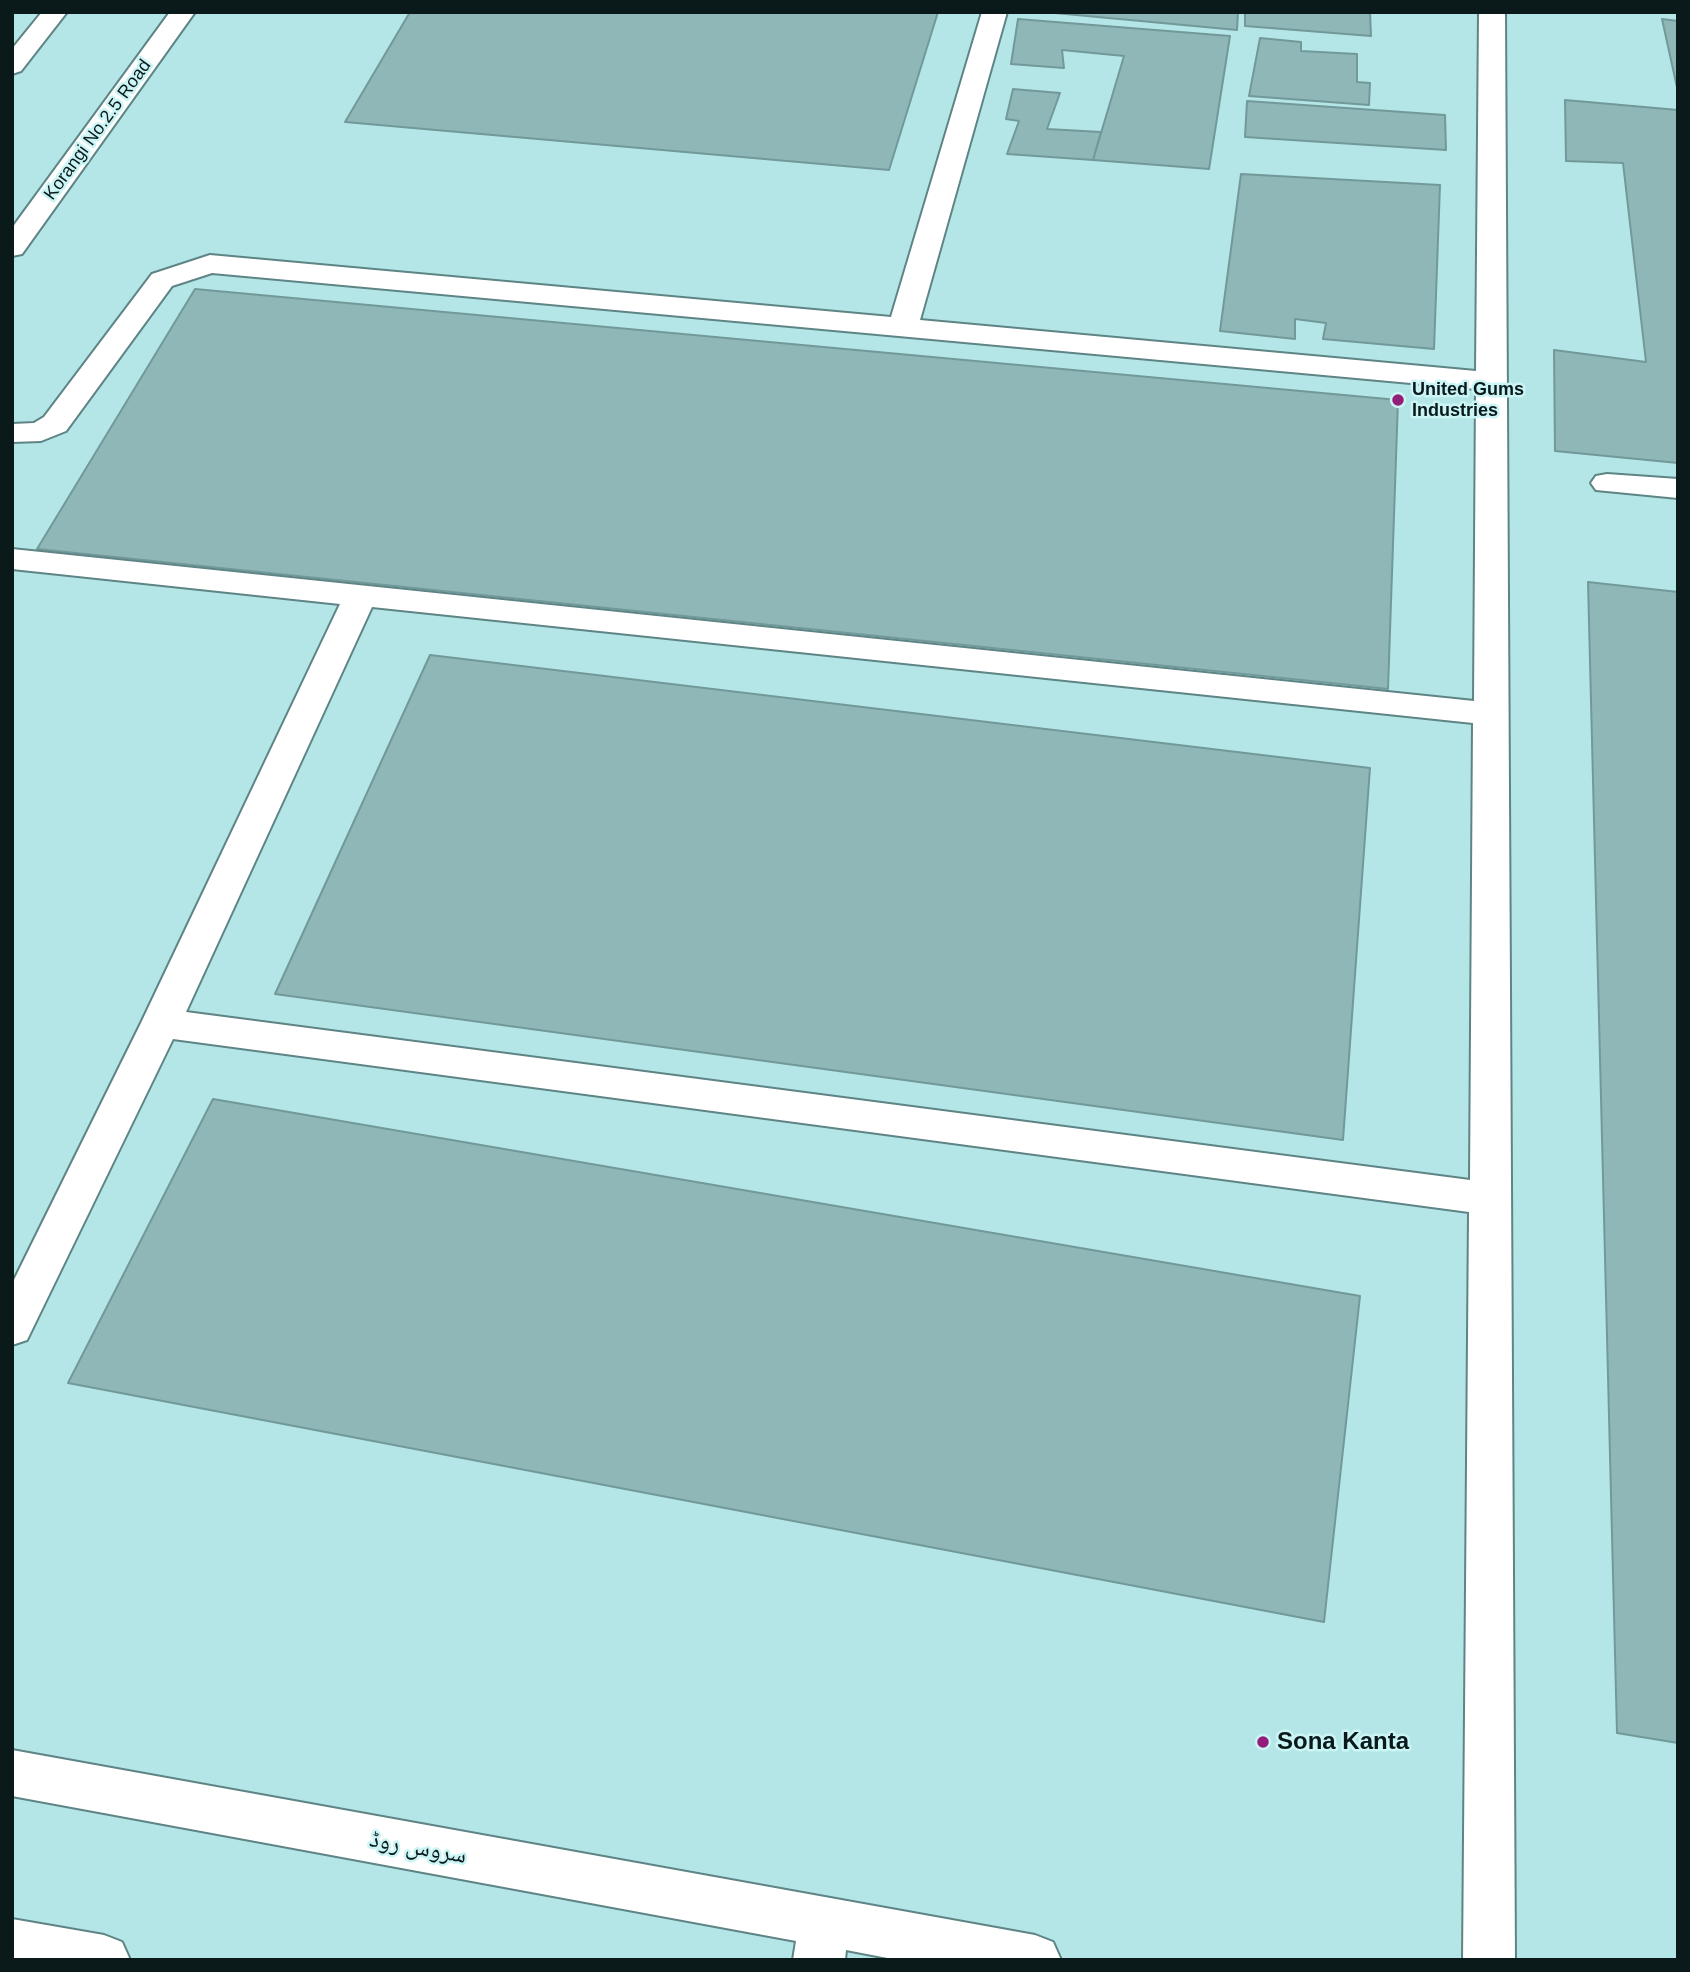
<!DOCTYPE html>
<html>
<head>
<meta charset="utf-8">
<style>
  body { margin:0 }
  #map { position:relative; width:1690px; height:1972px; overflow:hidden; background:#cbf4f5; font-family:Helvetica,sans-serif }
  canvas { display:block }
  .frame { position:absolute; inset:0; border:14px solid #0a191a; pointer-events:none }
</style>
</head>
<body>
<div id="map">
<canvas width="1690" height="1972"></canvas>
<div class="frame"></div>
</div>
<script>
const c = document.querySelector('canvas').getContext('2d');
c.lineJoin = 'round';
function fill(path, color) {
  c.fillStyle = color;
  c.fill(path, 'evenodd');
}
function stroke(path, color, width, dash) {
  c.strokeStyle = color;
  c.lineWidth = width;
  c.lineCap = dash ? 'butt' : 'round';
  c.setLineDash(dash || []);
  c.stroke(path);
}
function label(font, color, halo, rows, align = 'center') {
  c.font = font + ' Helvetica,"Noto Naskh Arabic",sans-serif';
  c.lineWidth = 5;
  c.setLineDash([]);
  c.textBaseline = 'middle';
  c.strokeStyle = halo;
  c.fillStyle = color;
  for (const [text, x, y, turn = 0] of rows) {
    c.save();
    c.translate(x, y);
    c.rotate((+turn || 0) * Math.PI / 180);
    c.textAlign = isNaN(turn) ? turn : align;
    if (halo) c.strokeText(text, 0, 0);
    c.fillText(text, 0, 0);
    c.restore();
  }
}
fill(new Path2D(`
  M12,12H1678V1960H12Z`), '#b5e6e7');
const building = new Path2D(`
  M410,12H938L889,170L345,122Z
  M1044,12H1238L1237,30Z
  M1245,12H1370L1371,36L1245,26Z
  M1018,19L1230,36L1209,169L1093,160L1124,56L1062,50L1064,68L1011,64Z
  M1662,19L1678,21V92Z
  M1260,38L1301,42V51L1357,54V82L1370,83L1369,105L1249,96Z
  M1013,89L1060,93L1047,129L1101,132L1093,160L1007,154L1019,121L1006,119Z
  M1565,100L1678,110V463L1555,451L1554,350L1646,362L1623,163L1566,161Z
  M1247,101L1445,115L1446,150L1245,137Z
  M1241,174L1440,185L1434,349L1323,339L1326,323L1295,319V339L1220,331Z
  M195,289L1398,400L1388,689L37,549Z
  M1588,582L1678,592V1743L1617,1733Z
  M430,655L1370,768L1343,1140L275,994Z
  M213,1099L1360,1296L1324,1622L68,1383Z`);
fill(building, '#8fb7b8');
stroke(building, '#729999', 2);
const minor = new Path2D(`
  M982,12H1007L920,320L1476,371L1479,12H1505L1515,1960H1463L1469,1212L173,1039L27,1340L12,1345V1284L141,1023L340,604L12,569V549L1474,701L1476,389L212,273L172,286L66,431L41,441L12,442V424L34,423L44,417L152,274L210,255L891,317ZM372,607L1473,723L1470,1180L186,1012Z
  M1607,474L1678,479V498L1596,490L1591,483L1596,476Z
  M12,1750L1035,1935L1053,1942L1061,1960H898L846,1950L845,1960H793L796,1941L12,1796Z`);
const major = new Path2D(`
  M42,12H67L21,71L12,74V49Z
  M170,12H195L22,254L12,256V228Z
  M12,1919L104,1935L122,1942L130,1960H12Z`);
stroke(minor, '#5e8485', 4);
stroke(major, '#5e8485', 4);
fill(minor, '#fff');
fill(major, '#fff');
for (const [x, y, r, color] of [
  [1398,400,7,"#941d7a"],
  [1263,1742,7,"#941d7a"]
]) {
  const dot = new Path2D();
  dot.arc(x, y, r, 0, 2 * Math.PI);
  c.fillStyle = color;
  c.fill(dot);
  stroke(dot, '#cbf4f5', 2.5);
}
label('18px', '#0a191a', '#cbf4f5', [
  ["Korangi No.2.5 Road",98,130,-54]
]);
label('bold 18px', '#0a191a', '#cbf4f5', [
  ["United Gums",1412,390],
  ["Industries",1412,411]
], 'left');
label('bold 24px', '#0a191a', '#cbf4f5', [
  ["Sona Kanta",1277,1742]
], 'left');
label('24px', '#0a191a', '#cbf4f5', [
  ["سروس روڈ",418,1848,10]
]);
</script>
</body>
</html>
